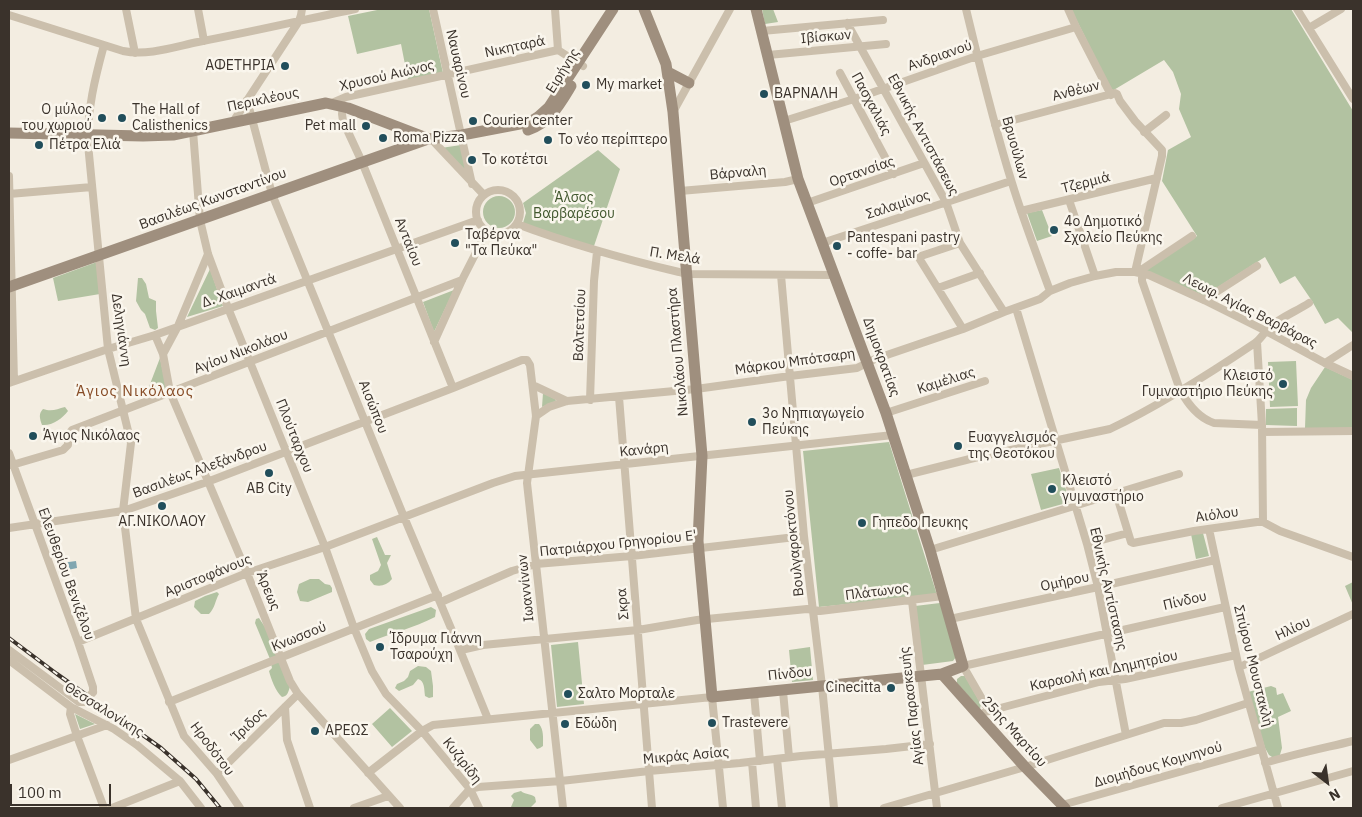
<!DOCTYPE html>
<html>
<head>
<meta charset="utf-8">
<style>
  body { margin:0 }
  #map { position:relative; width:1362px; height:817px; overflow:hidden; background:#f3ede1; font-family:"IBM Plex Sans",sans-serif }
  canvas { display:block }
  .frame { position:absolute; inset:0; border:10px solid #3a322b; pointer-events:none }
  .north { position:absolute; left:1302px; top:757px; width:50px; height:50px; -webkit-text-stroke:4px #faf6ed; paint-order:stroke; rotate:150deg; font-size:14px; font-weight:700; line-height:20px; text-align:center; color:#3a322b }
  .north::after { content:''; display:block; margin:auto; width:18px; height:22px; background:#3a322b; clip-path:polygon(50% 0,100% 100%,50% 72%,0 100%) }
  .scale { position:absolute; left:10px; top:784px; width:101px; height:22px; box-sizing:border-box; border:2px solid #3a322b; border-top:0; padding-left:6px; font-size:15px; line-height:18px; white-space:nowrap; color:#3a322b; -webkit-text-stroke:4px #faf6ed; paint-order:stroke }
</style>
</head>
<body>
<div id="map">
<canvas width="1362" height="817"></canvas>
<div class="frame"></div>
<div class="north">N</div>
<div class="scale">100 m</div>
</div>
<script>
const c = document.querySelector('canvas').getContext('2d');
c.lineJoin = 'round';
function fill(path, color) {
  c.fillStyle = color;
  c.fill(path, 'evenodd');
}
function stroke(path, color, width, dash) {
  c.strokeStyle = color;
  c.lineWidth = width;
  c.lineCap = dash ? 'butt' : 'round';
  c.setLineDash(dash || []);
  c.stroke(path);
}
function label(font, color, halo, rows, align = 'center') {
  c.font = font + ' "IBM Plex Sans",sans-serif';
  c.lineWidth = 5;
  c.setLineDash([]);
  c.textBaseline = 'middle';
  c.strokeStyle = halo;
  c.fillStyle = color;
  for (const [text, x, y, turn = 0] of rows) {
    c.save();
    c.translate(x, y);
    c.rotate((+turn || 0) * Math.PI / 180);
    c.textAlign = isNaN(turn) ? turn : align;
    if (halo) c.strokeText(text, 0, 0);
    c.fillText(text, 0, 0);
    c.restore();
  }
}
fill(new Path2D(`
  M382,9H429L443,73L408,80L401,44L357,54L348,16Z
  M762,9H773L778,22L765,24Z
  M1071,9H1291L1353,111V333L1338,318L1325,324L1312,301L1295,276L1280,284L1265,257L1204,296L1145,270L1197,236L1162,181L1168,150L1191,137L1179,109L1181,94L1173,72L1164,60L1112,91Z
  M461,145L467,174L441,148Z
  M598,150L620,169L594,246L559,237L523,223L526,213L523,203Z
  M483 212a16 16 0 1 1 32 0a16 16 0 1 1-32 0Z
  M1042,210L1052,236L1037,241L1027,213Z
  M97,262L100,294L58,301L53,278Z
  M210,269L223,306L187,317Z
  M138,278H142L146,284L149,298L156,301V311L158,328L155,330L150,328L145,314L141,310L136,301Z
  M454,290L434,332L423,302Z
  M160,358L167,391L145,397Z
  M1296,361L1298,406L1270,407L1268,362Z
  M1325,367L1353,380V428H1305L1306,400L1311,388Z
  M543,393L555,399L556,401L542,407Z
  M65,407L68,411C62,419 52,426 42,425C40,419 38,414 43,409C52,412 57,409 65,407Z
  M1297,408V426L1266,425V409Z
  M889,442L937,595L819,607L803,451Z
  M1059,468L1070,502L1041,510L1031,474Z
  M1203,533L1209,556L1196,559L1191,534Z
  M377,537L385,555H391L387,563L392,579C387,585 381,587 374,585L370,580V575L378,571L381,565L372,539Z
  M310,579H319L325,584L330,585L332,588V592L308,602L300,601L297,592L299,584Z
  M1353,582V605L1345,586Z
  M217,592L219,594C215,601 215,608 209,614H201L194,607L195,601L205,596Z
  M940,603L956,657L953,661L922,665L915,606Z
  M431,607L436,610L435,617C414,628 392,633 370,642L366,639L365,634L369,629Z
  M259,618L265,627L290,687C288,692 288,696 282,697C276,692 271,679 269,671L272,668L270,659L255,623L256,619Z
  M578,642L584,704L557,707L551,645Z
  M810,647L813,680L792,682L789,650Z
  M418,666L426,667L431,671L433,686V697L429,698L425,696C424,689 425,681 418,679L413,685L399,691L395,688L397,684L404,681L408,677L410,671Z
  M961,676H965L981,704L980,709L957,683V679Z
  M1271,686L1276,688L1277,695L1283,693L1291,711L1278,717L1282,748L1279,758L1275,759L1269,755L1265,748L1248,692Z
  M390,708L412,731L392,747L372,724Z
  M75,714L95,724L80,729Z
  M535,724H539C544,730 543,738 543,746L540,748L537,749L530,740V729Z
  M521,791C525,795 530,793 535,797L536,802L530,808H512L511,807L514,800L511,796L514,793Z`), '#b2c2a1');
fill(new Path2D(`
  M76,561L77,568L63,571L62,563Z`), '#80a6b0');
stroke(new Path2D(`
  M126,9L135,53
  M198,9L204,41
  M433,9L472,184
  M555,9L558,50
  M966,9C980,67 994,126 1012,183C1023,219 1037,255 1050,291
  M1068,9L1076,27L1111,95
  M1297,9L1353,99
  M9,15L123,51C148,56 174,47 198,42C251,32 303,20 355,9
  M847,23L946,202L960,243L1004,312
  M1309,28L1341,9
  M762,31L883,20
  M104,45C95,78 87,110 88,144L108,349L131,443L123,511L136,619L184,736L217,774L240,808
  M558,50L583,66
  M768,55L886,44
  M840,73L894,174
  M247,100L272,194L404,517L453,633L488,719
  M332,103L346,97L558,50
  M343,106L342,114L343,121L362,162L453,388
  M673,112L730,9
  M784,121L854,99L977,56L1076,27
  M233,122L299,21L301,15L302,9
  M995,125L1115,93L1117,94L1120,101L1135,121L1162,150V156L1135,272
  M193,131L200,220L208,254L228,308L325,547L354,628L372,671L386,694L422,731L470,789L479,808
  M1144,132L1166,115
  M435,143L484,195
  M9,176L14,381
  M476 212a22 22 0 1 1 44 0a22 22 0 1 1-44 0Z
  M680,191L785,182L798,179
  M9,194L92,187
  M1069,200L1095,276
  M807,203L924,163
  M1021,211L1157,178
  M517,224C570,244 624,259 679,272L686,274L835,275
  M822,243L1011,181
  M960,243L921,256L919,258L963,329
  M208,254L178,326L163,354L170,392L247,573L290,681L298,694L400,808
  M1138,272L1192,236
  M1142,273V281L1180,390C1188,404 1198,418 1214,423L1262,425
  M781,275L804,536L822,686L834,808
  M938,288L980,273
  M1204,300L1257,266
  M1016,308L1087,544L1098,587L1126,735
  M155,335L163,354
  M434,342L462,280L487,231
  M1257,342L1262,425L1263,522
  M1325,363L1353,345
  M9,383L108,349L155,335L478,220
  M533,385L567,401
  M619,397L652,808
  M590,400L594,281L597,252
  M886,413L985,381
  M536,416L549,407L567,401L696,389L790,376L857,368L875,359L963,329L1004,312L1040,299L1050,291L1070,283L1095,276L1116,272H1135L1149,275L1204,300L1266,331L1325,363L1353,376
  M1262,432L1353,431
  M9,453L78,642L93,687V692
  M12,465L63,450L68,445V435L72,430L462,280
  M906,475L978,457L1110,429C1159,406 1209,374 1255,343C1261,339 1264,332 1270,327C1281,317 1297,311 1309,303
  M1116,493L1131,542L1133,543L1194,531L1257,522H1263L1280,531L1353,557
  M9,528L123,511L207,482L453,388L522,360H527L530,365L536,416L527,483L563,808
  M1209,529L1239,668L1278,808
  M1087,544L1128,533
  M930,550L1179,474
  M912,601L937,808
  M441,602L512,571L536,564L632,556L804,536
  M950,619L1098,587L1215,560
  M78,642L247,573L325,547L493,483L515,476L893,435
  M9,650L79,702H85
  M461,650L483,645L638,630L697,620L807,609L820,611L943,596
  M9,660L71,707L114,729L137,745L180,781L201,808
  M1244,665L1353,614
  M783,691L789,757
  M754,693L760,761
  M169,702L438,595
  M71,707L70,714L77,736L104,808
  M285,707L287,740L310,808
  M989,711L963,666L1225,607
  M985,712L1099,682L1125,679L1236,655
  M777,759L782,808
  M9,760L107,725
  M752,762L756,808
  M1265,763C1294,754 1324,748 1353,741
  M368,773L422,731L433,725L712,697L723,808
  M217,774L298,694
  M1062,805L1261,749
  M112,808L180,781
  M354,808L388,796
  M453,808L470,789L478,787L561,781L649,771L740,763L801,756L886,749L930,744
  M884,808L1025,767L1164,723H1181L1196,720L1248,703
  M1222,808L1353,771`), '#cbbfac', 8);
stroke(new Path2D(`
  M644,9L666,64L673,112L702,456L698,541L712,697L942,674L963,666L930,550L886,413L798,179L756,9
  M668,72L689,83
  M528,130C550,123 560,104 571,86
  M9,133L143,136L173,135L326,103L348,108L429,139
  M9,287L428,139L462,135L530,122L538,117L549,107L613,9
  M942,674L1025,767L1065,808`), '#9f8f7e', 11);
const rail = new Path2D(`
  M9,638L57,674L161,748L196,779L220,808`);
stroke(rail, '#3a322b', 4);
stroke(rail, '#faf6ed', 2, [5.5]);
stroke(new Path2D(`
  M85,702L93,692`), '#cbbfac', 8);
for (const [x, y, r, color] of [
  [285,66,5,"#214e5b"],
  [586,85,5,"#214e5b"],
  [764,94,5,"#214e5b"],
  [102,118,5,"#214e5b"],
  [122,118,5,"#214e5b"],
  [473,121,5,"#214e5b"],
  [366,126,5,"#214e5b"],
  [383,138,5,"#214e5b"],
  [548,140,5,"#214e5b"],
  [39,145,5,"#214e5b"],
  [472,160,5,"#214e5b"],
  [1054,230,5,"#214e5b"],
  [455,243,5,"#214e5b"],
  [837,246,5,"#214e5b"],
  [1283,384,5,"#214e5b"],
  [752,422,5,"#214e5b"],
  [33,436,5,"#214e5b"],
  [958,446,5,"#214e5b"],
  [269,473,5,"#214e5b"],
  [1052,489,5,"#214e5b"],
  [162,506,5,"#214e5b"],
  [862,523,5,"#214e5b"],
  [380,647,5,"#214e5b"],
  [891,688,5,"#214e5b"],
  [568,694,5,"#214e5b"],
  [712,723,5,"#214e5b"],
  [565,724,5,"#214e5b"],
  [315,731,5,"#214e5b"]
]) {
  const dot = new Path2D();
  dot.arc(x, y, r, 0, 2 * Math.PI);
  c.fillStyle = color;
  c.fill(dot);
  stroke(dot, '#faf6ed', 2);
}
label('14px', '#3a322b', '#faf6ed', [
  ["Ιβίσκων",826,37,-5],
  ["Νικηταρά",515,47,-12],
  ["Ανδριανού",940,56,-19],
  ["Ναυαρίνου",458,64,77],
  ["Ειρήνης",563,71,-58],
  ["Χρυσού Αιώνος",387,76,-13],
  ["Ανθέων",1076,91,-14],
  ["Περικλέους",263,100,-12],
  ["Πασχαλιάς",871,104,62],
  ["Εθνικής Αντιστάσεως",923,135,62],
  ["Βρυούλων",1015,148,74],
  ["Ορτανσίας",862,172,-19],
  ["Βάρναλη",738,173,-5],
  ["Τζερμιά",1086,183,-14],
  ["Βασιλέως Κωνσταντίνου",213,199,-20],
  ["Σαλαμίνος",898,205,-18],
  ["Ανταίου",408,242,68],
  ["Π. Μελά",675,256,9],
  ["Δ. Χαιμαντά",239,291,-19],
  ["Λεωφ. Αγίας Βαρβάρας",1250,311,27],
  ["Βαλτετσίου",580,325,-88],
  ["Δεληγιάννη",121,330,82],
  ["Αγίου Νικολάου",241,352,-21],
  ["Νικολάου Πλαστήρα",678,352,-95],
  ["Δημοκρατίας",881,357,70],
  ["Μάρκου Μπότσαρη",795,362,-8],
  ["Καμέλιας",946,381,-18],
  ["Αισώπου",373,407,68],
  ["Πλούταρχου",294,436,68],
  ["Κανάρη",644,450,-6],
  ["Βασιλέως Αλεξάνδρου",200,470,-20],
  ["Αιόλου",1217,515,-8],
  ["Βουλγαροκτόνου",794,543,-96],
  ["Πατριάρχου Γρηγορίου Ε'",618,544,-6],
  ["Ελευθερίου Βενιζέλου",66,574,70],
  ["Αριστοφάνους",208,576,-22],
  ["Ομήρου",1065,582,-12],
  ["Ιωαννίνων",526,588,-96],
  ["Εθνικής Αντίστασης",1108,589,77],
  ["Άρεως",268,591,68],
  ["Πλάτωνος",877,592,-7],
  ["Πίνδου",1185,601,-13],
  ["Σκρα",623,604,-95],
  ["Ηλίου",1293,629,-25],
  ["Κνωσσού",299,637,-22],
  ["Σπύρου Μουστακλή",1253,666,76],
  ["Καραολή και Δημητρίου",1104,671,-12],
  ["Πίνδου",790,674,-6],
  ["Αγίας Παρασκευής",912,706,-97],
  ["Θεσσαλονίκης",104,710,32],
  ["Ίριδος",249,725,-44],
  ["25ης Μαρτίου",1014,732,48],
  ["Ηροδότου",212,749,53],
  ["Μικράς Ασίας",686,756,-5],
  ["Κυζιρίδη",462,761,52],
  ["Διομήδους Κομνηνού",1158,765,-16]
]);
label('14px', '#3a322b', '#faf6ed', [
  ["ΑΦΕΤΗΡΙΑ",275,66,"right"],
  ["My market",596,85],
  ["ΒΑΡΝΑΛΗ",774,94],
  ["Ο μύλος",92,110,"right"],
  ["του χωριού",92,126,"right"],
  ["The Hall of",132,110],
  ["Calisthenics",132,126],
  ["Courier center",483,121],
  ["Pet mall",356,126,"right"],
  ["Roma Pizza",393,138],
  ["Το νέο περίπτερο",558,140],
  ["Πέτρα Ελιά",49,145],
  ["Το κοτέτσι",482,160],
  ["4o Δημοτικό",1064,222],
  ["Σχολείο Πεύκης",1064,238],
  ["Ταβέρνα",465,235],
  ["\"Τα Πεύκα\"",465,251],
  ["Pantespani pastry",847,238],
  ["- coffe- bar",847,254],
  ["Κλειστό",1273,376,"right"],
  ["Γυμναστήριο Πεύκης",1273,392,"right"],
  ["3ο Νηπιαγωγείο",762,414],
  ["Πεύκης",762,430],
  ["Άγιος Νικόλαος",43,436],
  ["Ευαγγελισμός",968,438],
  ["της Θεοτόκου",968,454],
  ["Κλειστό",1062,481],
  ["γυμναστήριο",1062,497],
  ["AB City",269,489,"center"],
  ["ΑΓ.ΝΙΚΟΛΑΟΥ",162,522,"center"],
  ["Γηπεδο Πευκης",872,523],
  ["Ίδρυμα Γιάννη",390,639],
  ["Τσαρούχη",390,655],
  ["Cinecitta",881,688,"right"],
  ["Σαλτο Μορταλε",578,694],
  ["Trastevere",722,723],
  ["Εδώδη",575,724],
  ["ΑΡΕΩΣ",325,731]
], 'left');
label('14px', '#42582f', '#faf6ed', [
  ["Άλσος",574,198],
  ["Βαρβαρέσου",574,214]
]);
c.letterSpacing = '1px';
label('15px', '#874c26', '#faf6ed', [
  ["Άγιος Νικόλαος",135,392]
]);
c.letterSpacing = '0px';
</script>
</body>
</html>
